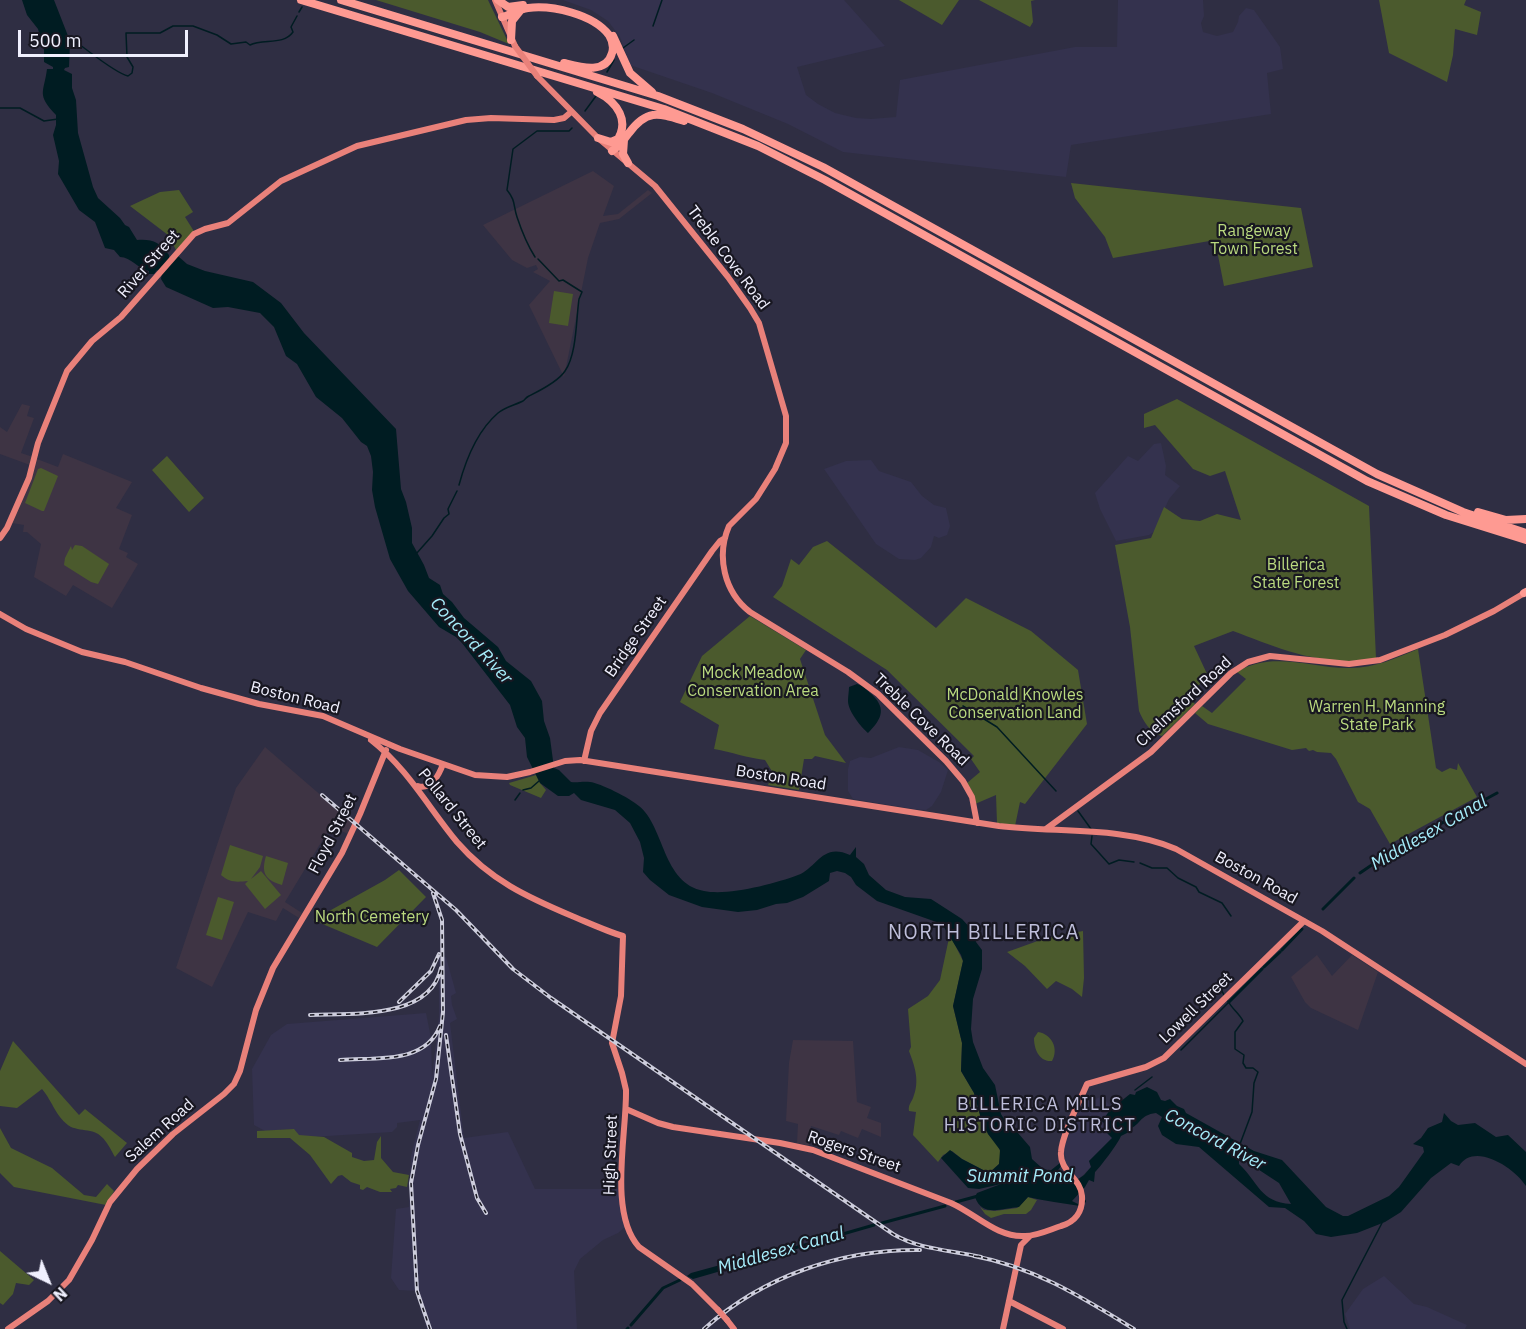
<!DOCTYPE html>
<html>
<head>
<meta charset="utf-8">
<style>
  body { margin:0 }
  #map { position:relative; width:1526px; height:1329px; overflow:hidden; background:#2f2e43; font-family:"IBM Plex Sans",sans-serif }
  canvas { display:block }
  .north { position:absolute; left:18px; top:1251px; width:60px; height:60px; -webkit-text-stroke:4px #181721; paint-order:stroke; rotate:137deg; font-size:16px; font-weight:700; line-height:24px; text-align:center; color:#f0f0fe }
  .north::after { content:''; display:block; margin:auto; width:21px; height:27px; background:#f0f0fe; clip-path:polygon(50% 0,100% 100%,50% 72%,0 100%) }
  .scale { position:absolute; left:18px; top:30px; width:170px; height:27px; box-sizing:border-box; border:3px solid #f0f0fe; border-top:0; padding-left:8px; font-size:18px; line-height:21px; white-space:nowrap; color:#f0f0fe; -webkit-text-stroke:4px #181721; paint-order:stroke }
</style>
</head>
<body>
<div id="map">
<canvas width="1526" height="1329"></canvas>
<div class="north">N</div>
<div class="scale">500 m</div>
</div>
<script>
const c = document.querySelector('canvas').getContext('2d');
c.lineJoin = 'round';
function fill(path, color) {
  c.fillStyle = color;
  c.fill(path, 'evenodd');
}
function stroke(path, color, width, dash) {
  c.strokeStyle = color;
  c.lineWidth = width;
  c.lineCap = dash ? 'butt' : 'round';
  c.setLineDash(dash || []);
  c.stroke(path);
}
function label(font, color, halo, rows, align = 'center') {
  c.font = font + ' "IBM Plex Sans",sans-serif';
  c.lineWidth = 4.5;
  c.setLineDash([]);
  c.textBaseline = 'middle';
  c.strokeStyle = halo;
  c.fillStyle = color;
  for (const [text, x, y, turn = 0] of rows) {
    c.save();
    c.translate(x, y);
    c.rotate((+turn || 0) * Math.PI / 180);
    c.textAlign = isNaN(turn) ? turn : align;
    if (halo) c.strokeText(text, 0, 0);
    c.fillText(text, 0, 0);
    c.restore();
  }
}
fill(new Path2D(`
  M563,0H844L885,46L797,67L806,95L818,104L835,113L856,118L871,119L896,117L900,80L1075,47H1117L1118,0H1203L1204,16L1201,23L1203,32L1217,36L1233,32L1238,22L1239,16L1246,8L1254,10L1280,47L1283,69L1267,73L1271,114L1071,145L1066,177L843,152L788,124L712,93L630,65L620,37L608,21L591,10Z
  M1161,443L1166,466L1165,475L1180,486L1169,499L1155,531L1149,535L1116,541L1100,509L1095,493L1128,456L1138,461L1154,444Z
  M871,460L879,471L911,482L922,496L934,505L946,508L950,526L947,535L939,538L934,536L931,547L921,558L915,560L899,559L876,544L824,469L846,461Z
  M899,747L918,750L939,762L948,770L941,792L932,806L926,810L913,809L853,799L848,791V769L850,761L860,757L871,758Z
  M446,957L456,993L451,996L452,1005L457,1019L450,1023L464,1138L508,1132L535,1189H618L625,1227L618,1233L603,1240L580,1259L574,1271L577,1329H427L416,1291L399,1290L391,1278L396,1209L409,1207L411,1156L420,1120L397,1123V1127L392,1132L295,1138L293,1129L265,1131L254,1125L252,1069L271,1035L287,1024L426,1013L431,1038L432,1077L439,1016V959Z
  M1104,1094L1106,1101L1113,1109L1102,1121L1110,1130L1112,1138L1089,1161L1091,1167L1078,1180L1070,1172L1064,1160L1066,1157L1063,1154L1065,1145L1084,1098L1092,1102Z
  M1384,1276L1414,1304L1427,1307L1467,1325L1465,1329H1350L1345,1314L1363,1289Z`), '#34324e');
fill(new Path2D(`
  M593,171L614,186L603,216L618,214L648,190L652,193L619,219L600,223L588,258L564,377L529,305L550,281L533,272L538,269L536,265L527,268L512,260L483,225Z
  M22,404L30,406L27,416L34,418L21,453L33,457L30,465L0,454V427L7,432Z
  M63,454L132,482L116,508L132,515L119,549L128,553L126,557L138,564L112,608L73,585L66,596L34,577L41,544L27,532H23L24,525L12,523L37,459L58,467Z
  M265,747L353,823L348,834L331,826L285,902L302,913L299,918L283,908L276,921L248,912L212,987L176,968L236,788Z
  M1317,955L1332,976L1352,955L1378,972L1358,1030L1311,1008L1305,1002L1291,977Z
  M793,1040L853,1041L857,1102L871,1107L867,1118L881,1123V1137L862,1129L858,1138L841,1131L839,1135L811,1126L809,1146L797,1143L798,1124L786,1121L789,1063Z`), '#3e3444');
fill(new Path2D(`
  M376,0H488L509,44L480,32Z
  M899,0H959L942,25Z
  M979,0H1035L1031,1L1033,22L1030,27Z
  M1379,0H1466L1464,5L1481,12L1477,35L1455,29L1453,55L1447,82L1389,53Z
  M1071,183L1301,208L1313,267L1224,286L1215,240L1113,258L1105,237L1075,198Z
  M179,190L193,212L185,217L195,233L176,250L168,235L130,206L160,192Z
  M554,291L573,294L568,326L549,323Z
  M1177,399L1369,506L1376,658C1326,669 1278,648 1233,631L1194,646L1208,676L1188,696L1195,704L1162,736C1151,734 1143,721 1139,711L1130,627L1115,545L1151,538L1164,507L1182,519L1200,521L1217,514L1241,520L1225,471L1210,476L1193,469L1155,425L1144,428V414Z
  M167,456L204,498L189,512L152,470Z
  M41,468L58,476L44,511H42L25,503L38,469Z
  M827,541L936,628L966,598L1031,631L1078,670L1087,724L1025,804L1020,802L1015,826L997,823L996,795L975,804L973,793L967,783L980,772L971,759L974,756L887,670L773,597L782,586L791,559L799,565L813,547Z
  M75,545L82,546L109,564L98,584L91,582L64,565L65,558L71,546L72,550Z
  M750,616L806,650L800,659L825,735L846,763L815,756L812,759H804L799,790L768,785L773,773L765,760C747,758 732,752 714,749L719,725L680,702L702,656Z
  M1418,649L1436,768L1442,772L1450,768L1457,770L1458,763L1477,797L1390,844L1370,809L1358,802L1336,759L1331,753L1317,752L1313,750L1309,751L1306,748L1292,750L1208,724L1195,713L1202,706L1212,713L1246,679L1237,672C1274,650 1311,669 1351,668C1375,668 1396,658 1418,649Z
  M536,775L540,783L546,790L541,798L510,785L509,783Z
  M230,845L263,856L260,867L251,879L261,871L281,895L265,909L245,884L248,881C237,882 230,883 221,875Z
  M266,856L288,863L282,885C265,880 261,873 266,856Z
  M399,870L426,897L377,947L313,920L385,880Z
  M218,897L234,902L222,940L206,935Z
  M1083,931L1084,978L1082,997L1072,989L1056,981L1047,989L1025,966L1007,952L1046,938Z
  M949,938L952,939L963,961L953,1006L962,1043L961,1071L974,1093L975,1101L988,1134L998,1145L1001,1154L999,1164L989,1173L962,1159L952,1151L943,1155L938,1162L913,1135L916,1112L909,1111C908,1105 911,1103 913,1098C920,1081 915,1067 909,1051L911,1047L908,1009L928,996L940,980Z
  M1038,1032C1052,1034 1059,1049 1052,1061C1039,1062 1034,1049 1034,1038Z
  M13,1041L79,1115L85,1109L127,1143L115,1157C109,1146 103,1133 90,1131C84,1130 76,1129 71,1127C56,1118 53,1102 42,1089L17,1108L0,1106V1071Z
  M0,1128L11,1148L52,1168L84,1195L96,1197L107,1184L114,1191L106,1205L14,1187L0,1173Z
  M294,1129L299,1135L324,1137L352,1153V1157L364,1161L374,1160L377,1142L381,1136V1158L393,1172L409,1175L407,1187L398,1185L396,1188L390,1189L392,1192H380L367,1187L363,1190L360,1189V1185L351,1182L342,1175L338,1176L331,1184L310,1155L290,1138H257V1131Z
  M1028,1197L1037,1200L1031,1210L1026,1214H1004L991,1218L985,1214L980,1207L984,1210L995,1211L1017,1208Z
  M0,1251L34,1280L29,1285L16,1283L13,1294L3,1305L0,1303Z`), '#4b5a2d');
fill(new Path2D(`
  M22,0H54L70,41L69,67L65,68L64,70L72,74V88L76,100L78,133L93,187L98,198L120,218L125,225L129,227L137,240C153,239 159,242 169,255V258L178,256L187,264L205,271L253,282L281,303L304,333L396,429L401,489L406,502L412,528V543L424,565L429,578L440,585L443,594L452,602L464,618L498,647L506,661L531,681L542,701L544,721L550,738L554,768L559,770L571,782C577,783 583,781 590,782C600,783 630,798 639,806C665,827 662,883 704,891C728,896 774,884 798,875C817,868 822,842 850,855L856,847V857L864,864L869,875L886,890L905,897L931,899L962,919L973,931L976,942L982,950V969L973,999L971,1029L973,1042L983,1068L995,1085L1001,1114L1004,1119L1012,1126L1030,1147L1032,1159L1042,1168L1050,1171L1060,1163L1061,1166L1056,1173L1059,1175L1064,1172L1074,1182L1084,1175L1091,1167L1089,1161L1112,1138L1107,1133L1110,1129L1102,1121L1110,1110L1130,1094L1135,1095L1136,1092L1147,1087L1157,1092L1161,1100L1165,1101L1170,1099L1177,1106L1184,1109L1186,1113L1254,1151L1282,1160L1326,1207L1343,1216H1348L1389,1196L1399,1187L1424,1152L1423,1147L1413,1144L1421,1138L1428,1128L1442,1122L1444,1113L1451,1121L1458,1125L1475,1123L1496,1137L1508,1135L1526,1152V1186C1515,1168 1474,1141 1459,1166L1451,1163L1431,1178L1401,1212L1385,1222L1357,1233L1331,1237L1316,1234L1304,1221L1285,1208L1269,1207L1199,1147L1176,1144L1162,1135L1158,1126L1162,1117L1156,1113C1139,1115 1141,1125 1129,1129V1132L1121,1136C1119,1142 1099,1169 1095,1172L1094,1182L1089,1180L1085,1187L1072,1201L1078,1204L1086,1200V1202L1080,1206C1063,1203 1045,1201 1028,1197L1019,1207C1003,1208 982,1218 975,1197L977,1193L1001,1184L979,1189L968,1188L941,1158L950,1150L962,1159L989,1173L999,1164L1000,1150L988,1134L981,1119L974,1093L961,1071L962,1043L953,1006L963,961L961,955L942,924L877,901L856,885L851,877L845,873L837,871L830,873L829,881L803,897L787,903L776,904L757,910L738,912L702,907L669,895L650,880L643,872L644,858L640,842L630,823L615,810L581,800L574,793L569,796H558L540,783L527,757L525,738L517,727L510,705L462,643L456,637L439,627L408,591L390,559L375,507L372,490L373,472L371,456L367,446L361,442L342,418L316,397L297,364L286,356L274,327L260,313L228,307L213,308L166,287L161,279L162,273L157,270L154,274H149V271C138,269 131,257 120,257L114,250L105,248L95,222L79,210L58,174L59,161L53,135L56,125V115C36,94 44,93 47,69H53V67L44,62V50L38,29L27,15ZM1239,1161L1247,1162L1279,1183L1291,1204C1260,1202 1259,1183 1239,1164Z
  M857,684C863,686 865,688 869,692C887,707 883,718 868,733C861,727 848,711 848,701C848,696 849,691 849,687Z
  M775,1250H779L780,1254L693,1279L687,1276L691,1273Z`), '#001c22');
stroke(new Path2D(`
  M299,12L302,7
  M653,26L662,0
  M70,42H76C89,51 115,73 128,76L132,73L133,67L127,57L126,33H160L173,26H193L217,35L231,44L246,42L250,45C263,38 283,46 293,32L291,27L297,16
  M623,48L634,40
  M607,72L614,60
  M0,108H20L44,121L58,119
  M585,111L596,96
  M535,257C528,246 521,229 517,217C513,205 516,201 507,190L513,149L537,131H569L572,128
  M459,485C466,459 477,431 498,413C505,407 515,405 523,401C526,399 525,398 529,396C539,391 558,382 565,371C577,354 576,319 579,299L582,292L563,280L559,281L538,259
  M416,554L432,536L444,518L449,514L448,509L457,491
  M963,706L997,727L1056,791
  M523,790L531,788L539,781
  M515,800L520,793
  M1078,811L1091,829
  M1092,836L1091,844L1109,864L1119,860L1134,862
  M1140,863L1152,868H1167L1178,878L1196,887L1199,892L1222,903L1231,916
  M1223,973L1220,987L1224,995
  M1228,1001C1232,1009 1239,1013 1243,1021L1235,1032V1049L1244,1055L1243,1063L1246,1068H1253L1258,1072L1254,1083L1252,1112L1240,1144
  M1181,1050L1229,1002
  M1135,1090L1152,1077
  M1347,1329L1344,1322L1342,1300L1383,1221`), '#001c22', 1.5);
stroke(new Path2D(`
  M1360,873L1398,847L1497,793
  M1323,909L1354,878
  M1282,950L1302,929
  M1264,967L1280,952
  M1229,1002L1262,969
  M956,1202L978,1196
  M882,1223L945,1206
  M777,1253L874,1225
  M631,1325L663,1288L680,1280
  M627,1329L628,1328`), '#001c22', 3);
stroke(new Path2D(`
  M495,0L515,46
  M537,76L598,138L655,186L728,277L750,308L759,323L786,416V443L775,469L756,499L729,526C716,556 724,592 750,612L848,672L878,694L946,761L963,781L972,797L977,823
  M0,538L7,528L29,478L38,443L67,371L92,341L121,317L194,234L205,229L228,223L281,181L357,146L466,120L491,118L554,120L564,118L571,112
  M0,614L26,629L82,652L125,662L201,688L259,704L323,716L400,749L475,775L507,777L530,772L565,761L580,760L999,826C1055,833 1124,826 1176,849L1322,931L1526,1064
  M371,740C408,769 428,807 457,842C490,880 527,897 572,916C589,923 606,931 623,936L621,996L612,1043L622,1073L626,1090C627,1133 608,1213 639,1247L692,1284L718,1310
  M584,761L591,731L600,713L712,551L720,541L725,538
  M418,786C431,790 439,775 443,764
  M1046,829L1151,752L1231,673L1248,662L1270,656L1349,664L1380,660L1445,635L1494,611L1526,592
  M626,1109L658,1123L673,1127L780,1143L813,1150L951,1203C976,1214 997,1238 1025,1236C1037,1236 1049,1230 1061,1226C1075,1222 1083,1212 1082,1196C1081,1178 1059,1171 1061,1152C1062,1134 1080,1101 1087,1084L1146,1067L1164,1058L1304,921
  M1009,1301L1063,1329
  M727,1320L734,1329
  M8,1329L48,1301L69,1280L92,1240L110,1202L137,1169L173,1134L224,1094L234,1084L240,1071L256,1010L273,968L342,853L360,814L386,750
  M1003,1329L1021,1245L1030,1236`), '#e9817a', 6);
stroke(new Path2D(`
  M301,0L664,109L758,146L825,180L1367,481L1446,515L1526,540
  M341,0L658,96L743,129L823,167L1377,474L1463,512L1526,533
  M498,0L508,7L523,5
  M502,17C510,15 519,9 528,8C552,5 593,14 609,35C612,40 614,47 612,53C606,75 580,67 564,63
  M613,36L630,73L652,92
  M511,40L512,21L520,11
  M597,92C617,102 631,121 616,142
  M598,138L611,142L618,139
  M624,140L623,154L628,163
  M612,151C619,146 624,140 629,133C647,109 658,113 684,121
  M1478,512L1506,520L1526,519
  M1524,593L1526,592`), '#fe9a92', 8);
const rail = new Path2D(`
  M322,795L456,910L513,969L551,998L893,1234C920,1250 951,1250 981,1257
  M399,1002L431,971L439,954
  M310,1015C351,1013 430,1020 441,968
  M446,1035L460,1134L477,1198L486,1213
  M340,1060C374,1057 425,1065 440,1026
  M974,1256C1034,1267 1083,1298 1134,1329
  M430,1329L417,1291L411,1183L418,1145L436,1079L443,1012L442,920L433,893
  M704,1329C763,1276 842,1249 920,1250`);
stroke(rail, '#cdcddc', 4);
stroke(rail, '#181721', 1.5, [4.5]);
stroke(new Path2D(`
  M515,46L537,76
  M718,1310L727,1320`), '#e9817a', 6);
label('16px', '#bada7f', '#181721', [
  ["Rangeway",1254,231],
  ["Town Forest",1254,249],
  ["Billerica",1296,565],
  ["State Forest",1296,583],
  ["Mock Meadow",753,673],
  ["Conservation Area",753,691],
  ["McDonald Knowles",1015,695],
  ["Conservation Land",1015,713],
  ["Warren H. Manning",1377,707],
  ["State Park",1377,725],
  ["North Cemetery",372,917]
]);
label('16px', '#f0f0fe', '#181721', [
  ["Treble Cove Road",728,258,53],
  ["River Street",149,264,-49],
  ["Bridge Street",636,637,-55],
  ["Boston Road",295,698,14],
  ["Chelmsford Road",1184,702,-43],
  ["Treble Cove Road",921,720,44],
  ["Boston Road",781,778,9],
  ["Pollard Street",452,809,51],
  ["Floyd Street",333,834,-63],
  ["Boston Road",1256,878,29],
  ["Lowell Street",1196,1008,-44],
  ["Salem Road",160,1131,-42],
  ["Rogers Street",854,1152,19],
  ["High Street",611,1155,-88]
]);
label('italic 18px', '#a6edfb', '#181721', [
  ["Concord River",471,641,47],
  ["Middlesex Canal",1429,833,-30],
  ["Concord River",1215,1140,28],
  ["Summit Pond",1020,1177],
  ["Middlesex Canal",781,1251,-16]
]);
c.letterSpacing = '1.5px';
label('18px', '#bebeda', '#181721', [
  ["BILLERICA MILLS",1040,1105],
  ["HISTORIC DISTRICT",1040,1126]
]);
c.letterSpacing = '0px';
c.letterSpacing = '1.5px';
label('20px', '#bebeda', '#181721', [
  ["NORTH BILLERICA",984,933]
]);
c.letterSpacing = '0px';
</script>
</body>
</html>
